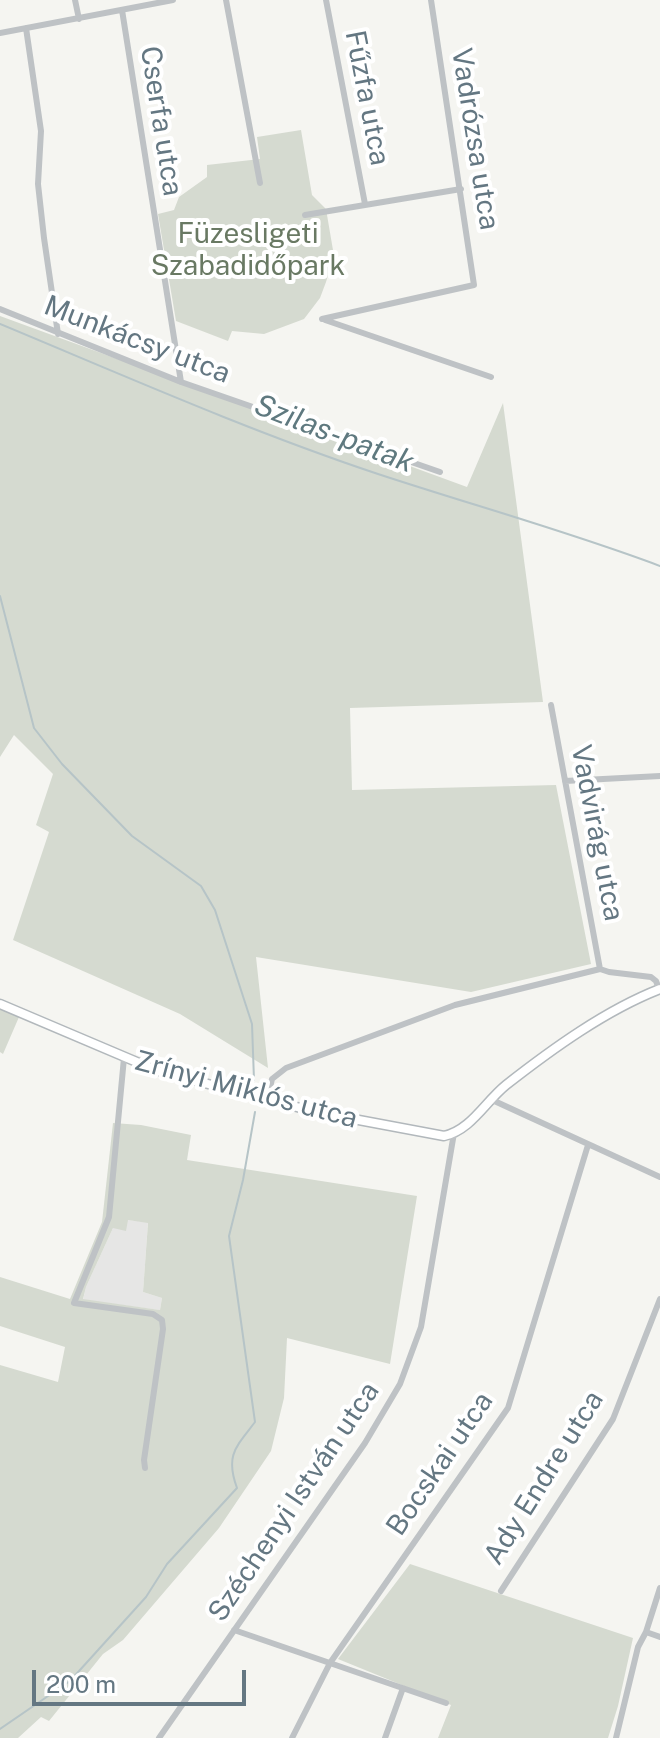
<!DOCTYPE html>
<html>
<head>
<meta charset="utf-8">
<style>
  body { margin:0 }
  #map { position:relative; width:660px; height:1738px; overflow:hidden; background:#f5f5f1; font-family:"Public Sans",sans-serif }
  canvas { display:block }
  .scale { position:absolute; left:32px; top:1670px; width:214px; height:36px; box-sizing:border-box; border:4px solid #647782; border-top:0; padding-left:10px; font-size:24px; line-height:28px; white-space:nowrap; color:#647782; -webkit-text-stroke:6px #fff; paint-order:stroke }
</style>
</head>
<body>
<div id="map">
<canvas width="660" height="1738"></canvas>
<div class="scale">200 m</div>
</div>
<script>
const c = document.querySelector('canvas').getContext('2d');
c.lineJoin = 'round';
function fill(path, color) {
  c.fillStyle = color;
  c.fill(path, 'evenodd');
}
function stroke(path, color, width, dash) {
  c.strokeStyle = color;
  c.lineWidth = width;
  c.lineCap = dash ? 'butt' : 'round';
  c.setLineDash(dash || []);
  c.stroke(path);
}
function label(font, color, halo, rows, align = 'center') {
  c.font = font + ' "Public Sans",sans-serif';
  c.lineWidth = 8;
  c.setLineDash([]);
  c.textBaseline = 'middle';
  c.strokeStyle = halo;
  c.fillStyle = color;
  for (const [text, x, y, turn = 0] of rows) {
    c.save();
    c.translate(x, y);
    c.rotate((+turn || 0) * Math.PI / 180);
    c.textAlign = isNaN(turn) ? turn : align;
    if (halo) c.strokeText(text, 0, 0);
    c.fillText(text, 0, 0);
    c.restore();
  }
}
fill(new Path2D(`
  M128,1220L148,1222L143,1292L162,1298L160,1310L83,1300L86,1287L113,1228Z`), '#e6e6e5');
fill(new Path2D(`
  M301,130L312,195L326,209L334,256L326,282L320,298L304,319L264,334L232,331L228,341L176,321L158,214L174,210L179,197L207,177V165L260,159L257,137Z
  M0,316L467,487L503,403L543,702L350,708L352,790L556,785L591,964L471,992L256,957L268,1068L180,1014L13,940L49,832L36,825L53,774L14,735L0,757Z
  M0,1009L19,1017L3,1054L0,1052Z
  M113,1123L141,1125L191,1135L187,1160L417,1196L390,1364L287,1338L284,1398L271,1451L219,1528L123,1640L103,1654L49,1721L41,1717L18,1738H0V1365L58,1382L65,1347L0,1326V1277L70,1299L102,1222ZM128,1220L148,1223L143,1292L162,1298L160,1310L83,1299L86,1287L113,1228L126,1231Z
  M410,1564L633,1638L618,1706L608,1738H438L451,1705L338,1659Z`), '#d5dad0');
stroke(new Path2D(`
  M0,324C125,376 249,431 378,474C472,505 567,531 660,566
  M0,596L34,728L62,764L132,836L201,886L215,910L252,1024L254,1080
  M0,1729L70,1681L146,1597L167,1564L237,1488C225,1455 236,1447 255,1422L229,1236L243,1180L255,1112`), '#b6c4c7', 2);
const secondary = new Path2D(`
  M0,1004L158,1071L316,1112L444,1136C471,1130 485,1102 506,1085C552,1049 606,1010 660,989`);
stroke(secondary, '#b2b8bc', 11);
stroke(new Path2D(`
  M75,0L79,19
  M226,0L260,183
  M326,0L365,204
  M122,10L181,382
  M26,28L41,131L38,184L44,238L58,334
  M0,33L173,0
  M305,215L461,189
  M0,309L181,382L440,472
  M322,319L474,285L431,0
  M325,320L491,377
  M551,705L600,969
  M565,781L660,776
  M124,1058L109,1217L74,1303L153,1314L162,1320L163,1329L144,1460L145,1468
  M490,1099L660,1177
  M267,1100L272,1079L286,1068L455,1005L600,969L609,972L651,977L656,981L659,989
  M501,1591L613,1419L660,1299
  M234,1630L446,1703
  M646,1632L660,1637
  M159,1738L365,1443L400,1384L421,1327L454,1133
  M292,1738L330,1663L508,1408L588,1145
  M385,1738L403,1688
  M616,1738L638,1647L646,1632L660,1588`), '#bec2c5', 6);
stroke(secondary, '#fff', 8);
label('28px', '#647782', '#fff', [
  ["Fűzfa utca",367,98,79],
  ["Cserfa utca",161,121,81],
  ["Vadrózsa utca",475,139,81],
  ["Munkácsy utca",137,340,21],
  ["Vadvirág utca",597,833,79],
  ["Zrínyi Miklós utca",246,1090,15],
  ["Bocskai utca",440,1464,-56],
  ["Ady Endre utca",544,1478,-58],
  ["Széchenyi István utca",294,1502,-56]
]);
label('28px', '#697963', '#fff', [
  ["Füzesligeti",248,234],
  ["Szabadidőpark",248,266]
]);
label('italic 30px', '#5f797f', '#fff', [
  ["Szilas-patak",334,434,21]
]);
</script>
</body>
</html>
